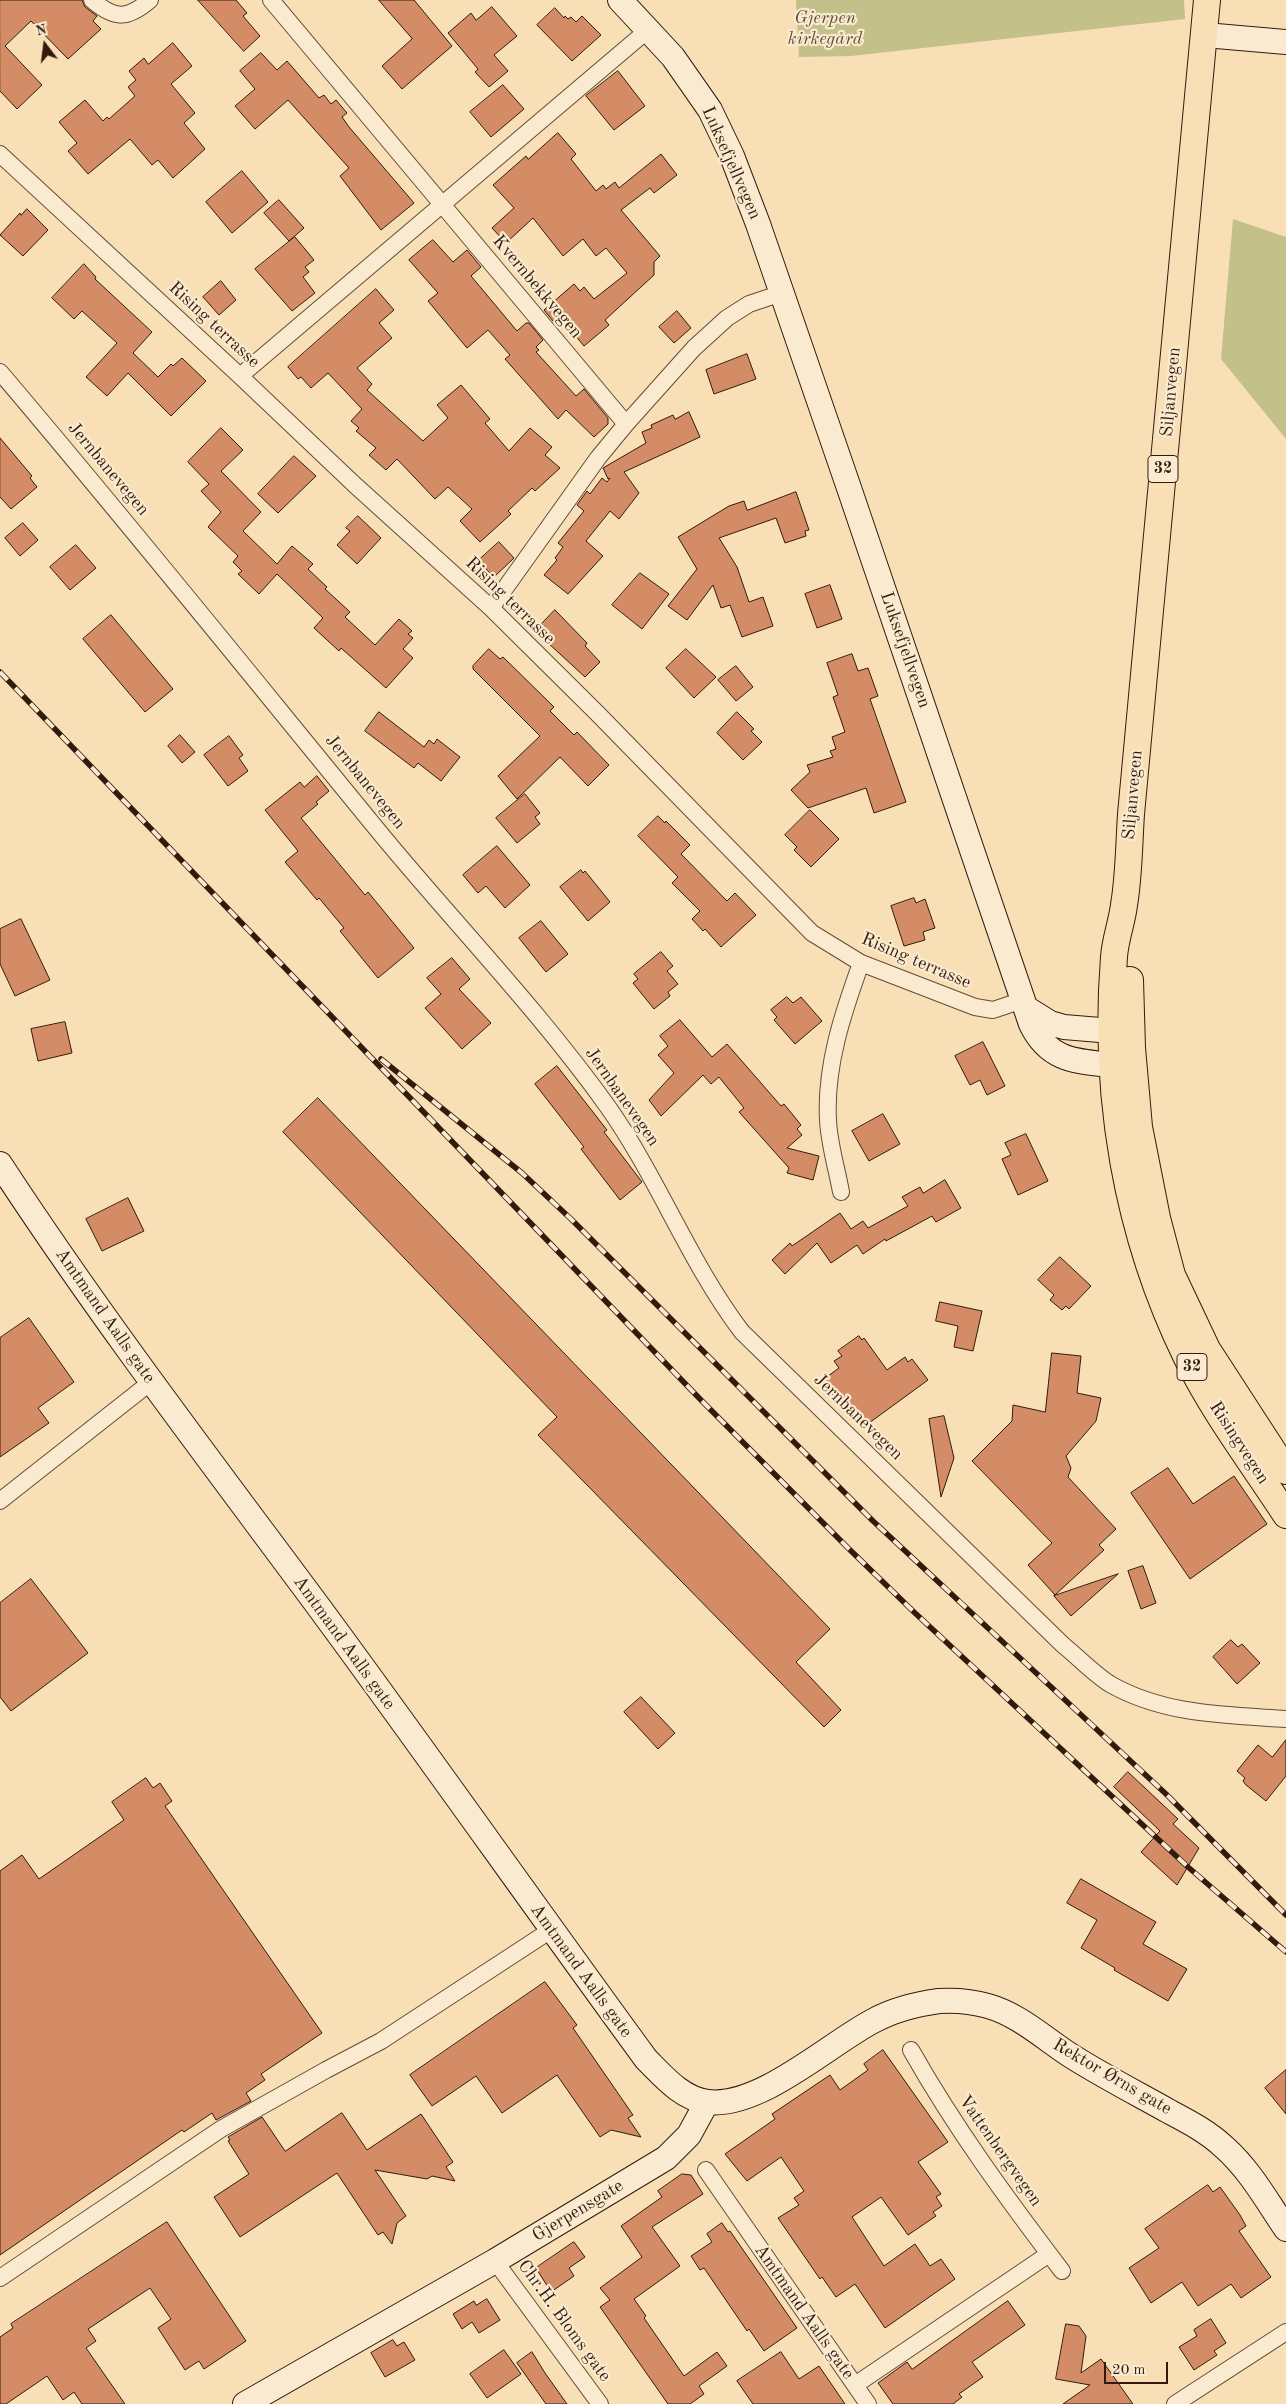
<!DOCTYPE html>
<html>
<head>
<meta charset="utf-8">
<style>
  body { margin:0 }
  #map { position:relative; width:1286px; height:2404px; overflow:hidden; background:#f8dfb5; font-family:"Old Standard TT",serif }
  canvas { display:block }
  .north { position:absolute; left:20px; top:20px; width:50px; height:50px; -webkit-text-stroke:4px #faeacf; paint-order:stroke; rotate:345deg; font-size:14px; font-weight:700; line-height:20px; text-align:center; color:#321b0c }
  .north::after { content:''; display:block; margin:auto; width:18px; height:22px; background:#321b0c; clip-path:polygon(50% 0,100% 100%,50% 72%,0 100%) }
  .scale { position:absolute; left:1104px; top:2362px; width:64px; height:22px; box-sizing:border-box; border:2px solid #321b0c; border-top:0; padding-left:6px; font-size:15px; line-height:18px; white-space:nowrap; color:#321b0c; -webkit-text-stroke:4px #faeacf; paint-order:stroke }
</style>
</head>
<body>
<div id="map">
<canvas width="1286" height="2404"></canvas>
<div class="north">N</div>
<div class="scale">20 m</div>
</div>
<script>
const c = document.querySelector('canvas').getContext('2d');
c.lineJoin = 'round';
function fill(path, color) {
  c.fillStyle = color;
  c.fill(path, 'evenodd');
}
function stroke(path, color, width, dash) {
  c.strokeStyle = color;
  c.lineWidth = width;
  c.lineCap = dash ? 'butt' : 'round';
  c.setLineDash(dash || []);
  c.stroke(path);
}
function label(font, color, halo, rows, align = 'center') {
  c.font = font + ' "Old Standard TT",serif';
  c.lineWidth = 4.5;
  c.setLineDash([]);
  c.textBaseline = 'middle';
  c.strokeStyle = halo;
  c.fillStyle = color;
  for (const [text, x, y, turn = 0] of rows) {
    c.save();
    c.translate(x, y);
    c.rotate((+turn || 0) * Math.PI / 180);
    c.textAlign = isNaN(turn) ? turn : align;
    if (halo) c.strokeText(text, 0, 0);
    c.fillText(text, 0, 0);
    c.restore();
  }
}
fill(new Path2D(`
  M796,0H1184L1185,19L851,56L799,57Z
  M1233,219L1286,237V439L1221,359Z`), '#c3c08a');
const building = new Path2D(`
  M0,0H82L85,7L97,16L93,21L101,29L68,59L31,21L5,46L42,85L17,109L0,91Z
  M198,0H236L247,13L243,16L260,36L244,51Z
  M379,0H414L452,46L402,89L382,66L412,39Z
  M492,7L517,36L494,55L508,71L489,87L475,72L478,69L448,33L471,13L476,20Z
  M555,8L564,18L565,16L568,19L571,17L576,22L582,16L601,35L572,61L537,25Z
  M173,43L192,66L171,84L195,113L184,123L205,149L173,178L158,160L152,165L130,139L88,174L68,151L77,143L59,122L85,100L103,121L107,117L109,119L135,96L128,87L136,80L129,71L144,58L148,64Z
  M261,53L277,70L287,61L319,98L324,95L331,104L336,100L347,113L342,117L349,127L414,203L381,230L340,176L349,168L288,100L255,129L235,106L255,89L240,71Z
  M618,71L645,106L614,130L586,96Z
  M503,85L524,109L491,137L470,112Z
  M558,133L576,154L571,159L596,191L603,185L606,189L615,182L619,188L661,154L677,175L654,193L650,188L621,210L660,256L654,262V275L605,320L609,325L584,346L564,322L558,327L544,310L574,284L580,291L584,287L594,299L627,273L606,248L596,256L583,239L563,256L533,218L506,243L492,228L514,208L493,185L526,156L528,159Z
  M242,171L268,202L232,233L206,202Z
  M279,200L304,228L289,241L264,213Z
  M27,209L48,230L23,256L0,235L20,213L21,215Z
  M295,237L314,260L305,267L309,272L303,277L315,293L292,311L255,269Z
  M433,240L453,262L467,250L481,267L471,276L517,331L526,323H529L543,340L536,347L539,350L536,352L576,396L584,389L608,418V424L594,437L566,410L558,419L505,359L510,355L488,330L467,348L428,301L438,293L409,260Z
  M84,264L96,277L95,279L152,332L133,353L158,377L171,364L173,366L182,358L206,381L171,416L128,373L107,396L86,377L117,343L82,311L74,319L52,298Z
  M221,281L236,300L219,315L203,297Z
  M376,289L394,310L379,323L392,338L357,368L372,384L367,390L423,441L448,418L437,405L461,385L490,419L485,423L509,451L530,428L552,447L545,455L560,468L535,491L532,488L508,511L511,514L480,542L460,521L472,509L448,487L435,499L397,459L386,470L369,455L376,448L356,431L359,428L351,421L362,409L328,373L311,388L301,377L298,379L288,367Z
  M677,311L691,328L674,343L659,327Z
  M747,354L756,379L714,394L706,370Z
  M689,412L700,437L624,472L639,493L619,519L610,511L586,541L603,556L568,594L544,575L557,560L555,558L563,547L558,543L584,511L577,505L587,491L590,494L602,478L607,482L610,478L608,479L603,468L646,443L642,432L652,428L651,425L673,415L675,419Z
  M221,428L243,450L221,471L261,512L243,531L277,564L292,546L313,564L308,569L327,587L325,589L350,612L345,617L375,645L399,619L412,631L408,634L413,638L403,649L413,658L386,688L341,648L339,651L314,628L323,618L277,574L259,594L238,574L242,571L233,562L238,556L208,527L221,512L201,491L209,484L188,462Z
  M0,438L32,476L30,478L37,487L11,509L0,497Z
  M294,456L316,476L278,513L258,494Z
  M796,492L809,530L805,531L806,536L785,543L776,518L719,538L737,567L749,602L763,597L773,626L742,637L730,605L721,608L713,585L687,620L668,606L697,569L678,537L729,506L744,501L747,510Z
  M358,516L381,538L357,564L337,545L350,531L346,528Z
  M23,523L38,540L20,556L5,538Z
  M499,542L514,558L494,577L478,561Z
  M76,545L96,568L70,590L50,567Z
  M640,573L669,594L642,629L612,605Z
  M830,585L842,619L817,628L805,594Z
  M555,610L587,643L585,646L600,662L585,677L535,631Z
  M111,615L173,689L145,712L83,639Z
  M489,649L500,659L503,657L554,707L550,711L574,735L577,732L609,765L588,786L560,757L517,799L498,776L540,736L473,669V666Z
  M686,649L716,677L694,698L666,668Z
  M852,654L858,671L868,668L878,696L870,699L906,802L874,813L866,788L808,808L791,790L810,772L807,765L833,757L830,751L836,749L832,737L845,732L833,697L838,695L827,663Z
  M736,666L753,687L736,701L718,680Z
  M379,712L424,747L429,740L434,744L437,739L460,757L441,781L418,763L414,768L365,731Z
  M737,712L754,729L751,731L762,742L743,760L717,733Z
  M180,735L195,752L182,763L168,746Z
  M229,736L243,755L239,758L248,771L228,786L204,755Z
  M317,776L329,791L316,802L318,804L301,818L365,895L368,892L414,948L378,978L340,931L344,928L319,898L317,900L285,862L298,851L265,810L300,782L304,787Z
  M525,794L540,813L535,817L540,824L517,843L496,818Z
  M810,810L839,839L811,867L794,850L797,847L785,835Z
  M658,816L665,823L666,821L690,845L681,854L727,901L735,893L756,915L721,947L705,929L703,931L692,919L700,911L672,883L678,877L638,836Z
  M497,846L530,885L505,908L486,886L478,893L463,875Z
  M581,870L583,873L585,871L610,902L588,921L560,887Z
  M914,898L916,903L925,899L935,928L923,932L925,940L904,946L891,906Z
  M21,919L50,980L15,996L0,964V929Z
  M541,921L568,954L546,972L519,938Z
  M661,952L673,966L667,971L678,984L668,992L670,996L654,1009L633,983L638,979L634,974Z
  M452,958L470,979L459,989L491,1023L462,1049L425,1008L441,994L427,978Z
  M787,997L793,1003L801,997L822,1021L795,1044L774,1020L777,1017L771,1010Z
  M680,1020L712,1057L727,1044L781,1106L784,1104L801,1125L797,1129L802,1135L787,1148L819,1156L813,1180L787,1173L789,1168L739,1112L744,1108L719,1077L711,1084L703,1075L661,1116L649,1100L674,1073L658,1055L668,1046L660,1036Z
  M65,1022L72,1053L38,1061L31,1029Z
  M983,1042L1005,1086L987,1095L980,1080L970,1085L955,1056Z
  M557,1066L607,1130L604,1132L642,1182L620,1200L581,1149L584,1147L535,1084Z
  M318,1098L830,1629L796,1662L841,1710L824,1727L538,1435L557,1417L283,1132Z
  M883,1114L900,1144L869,1161L852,1131Z
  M1026,1134L1048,1181L1018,1195L1002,1159L1011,1155L1005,1143Z
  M945,1180L961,1208L936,1222L932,1216L886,1241L885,1239L863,1254L857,1245L831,1263L817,1243L785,1274L772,1260L790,1243L792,1246L840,1213L851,1229L863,1221L868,1228L908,1206L902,1197L920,1187L923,1193Z
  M128,1198L144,1231L102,1251L86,1219Z
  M1060,1257L1091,1286L1069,1309L1066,1306L1062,1310L1050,1300L1054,1295L1038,1280Z
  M940,1302L982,1311L973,1351L954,1347L958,1326L936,1321Z
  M29,1318L74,1382L38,1408L49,1423L0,1457V1338Z
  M859,1336L862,1340L864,1338L887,1370L905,1357L908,1362L912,1359L928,1380L865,1426L820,1382L839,1368L834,1361L842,1356L838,1351Z
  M1052,1353L1081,1356L1077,1393L1101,1398L1096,1421L1066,1456L1071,1468L1068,1477L1116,1529L1099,1545L1104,1550L1055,1595L1028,1565L1052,1543L972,1461L1012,1421L1013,1405L1045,1412Z
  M944,1416L954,1458L941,1497L929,1419Z
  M1168,1468L1193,1504L1234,1476L1267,1524L1190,1579L1131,1493Z
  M1143,1566L1156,1603L1141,1609L1128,1571Z
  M1118,1574L1071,1616L1054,1596Z
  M31,1579L88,1653L11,1711L0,1697V1603Z
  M1231,1640L1238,1647L1242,1644L1260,1663L1237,1684L1213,1657Z
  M641,1697L675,1733L658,1749L624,1712Z
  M1286,1740V1776L1266,1801L1246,1785L1243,1781L1245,1778L1237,1771L1258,1745L1272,1757Z
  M1128,1772L1178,1819L1173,1824L1199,1848L1177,1885L1141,1852L1160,1831L1114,1787Z
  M146,1778L153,1788L160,1783L172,1801L165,1806L322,2033L261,2074L265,2080L246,2093L251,2101L216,2120L212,2113L184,2132L182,2130L0,2255V1871L22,1855L39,1879L124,1820L112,1802Z
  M1081,1879L1156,1922L1143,1944L1187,1969L1168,2001L1114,1970L1115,1968L1081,1948L1097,1920L1067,1903Z
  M545,1982L577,2025L573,2028L633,2115L628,2118L641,2137L611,2130L600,2137L557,2075L502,2113L476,2076L432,2106L410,2075Z
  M883,2050L948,2142L918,2162L941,2194L936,2197L942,2206L933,2212L936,2216L908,2235L881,2197L852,2217L884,2266L915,2244L930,2266L941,2259L955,2279L885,2328L855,2284L836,2297L822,2277L820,2279L778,2218L799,2205L794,2198L804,2191L781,2157L747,2181L725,2154L775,2119L772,2114L830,2075L840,2090L868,2070L864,2064Z
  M1286,2070V2114L1265,2088Z
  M342,2113L367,2150L421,2114L453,2162L446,2167L455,2181L432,2176L427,2179L375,2170L406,2216L397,2223L392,2244L383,2232L378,2235L337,2173L240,2237L214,2197L249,2174L228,2141L230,2140L228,2137L262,2117L285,2151Z
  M682,2174L691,2175L703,2194L652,2227L680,2266L634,2299L646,2316L644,2318L684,2376L717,2352L727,2366L699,2386L704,2394L690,2404H668L600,2307L610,2300L600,2288L642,2257L621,2226L662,2197L658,2191Z
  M1208,2185L1213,2192L1220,2187L1240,2215L1246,2226L1239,2231L1271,2277L1241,2298L1231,2284L1198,2306L1182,2282L1151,2303L1129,2268L1159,2248L1145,2229Z
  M167,2222L246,2341L204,2369L199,2361L185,2370L158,2328L171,2319L150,2288L88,2329L96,2341L86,2348L125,2404H82L74,2392L63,2400L47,2376L6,2404H0V2337L13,2328L11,2324Z
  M722,2223L728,2232L730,2231L797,2328L764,2351L749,2329L747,2331L704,2268L700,2270L691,2256L712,2242L707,2234Z
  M574,2242L585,2257L569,2268L574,2276L551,2292L536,2268Z
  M487,2299L500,2320L479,2333L472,2322L462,2329L453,2314L474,2301L476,2305Z
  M1008,2301L1025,2325L972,2362L983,2377L959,2394L962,2397L953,2404H893L878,2383L907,2362L912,2369Z
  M1211,2319L1226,2343L1214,2351L1217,2355L1194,2370L1179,2347L1197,2336L1194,2330Z
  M1066,2324L1079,2326L1086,2336L1081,2373L1101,2359L1133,2404H1063L1090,2385L1056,2379Z
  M393,2340L397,2346L404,2342L415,2360L385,2377L371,2353Z
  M504,2350L521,2374L487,2398L470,2374Z
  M532,2352L545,2373L567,2404H546L517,2363Z
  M781,2352L799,2379L819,2366L845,2404H753L737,2381Z`);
fill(building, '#d48c66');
stroke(building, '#321b0c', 1);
const street = new Path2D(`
  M92,0C115,20 128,19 150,0
  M271,0L626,424L598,458L491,608
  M0,154L240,376L356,486L491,608L597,713L812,933L861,963L975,1007L993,1010L1023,1000
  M0,372C131,526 257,683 385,839C459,928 540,1012 608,1107C658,1178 689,1262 742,1332L1063,1645C1078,1657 1094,1674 1110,1684C1164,1715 1226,1715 1286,1719
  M240,376L649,29
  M626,424L694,348L727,318L749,304L782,293
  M841,1192C837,1169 829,1144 828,1120C825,1066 843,1013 861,963
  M0,1501L151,1382
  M911,2050C955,2128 1008,2200 1062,2271
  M706,2170L868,2404
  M495,2261L600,2404
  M0,2278L221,2129L326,2070L381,2041L551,1930
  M855,2385L1049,2254
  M1175,2404L1286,2332`);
const secondary = new Path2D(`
  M620,0L673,57L710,110L732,156L758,224L849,488L1031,1024C1049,1061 1075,1061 1112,1065L1132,1048L1112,1031L1064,1027L1050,1023L1026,1008
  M1205,35L1286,42
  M0,1164C100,1317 212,1463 321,1610C430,1758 537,1910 646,2059C663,2076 682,2099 708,2102C760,2108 829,2044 873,2021C893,2010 917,2004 939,2001C954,2000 974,2002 988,2006C1020,2015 1046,2040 1073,2057C1105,2077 1138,2094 1170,2112C1189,2122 1208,2132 1224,2147C1250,2170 1267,2201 1286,2229
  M245,2404L495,2261L666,2158L689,2135L707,2102`);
const primary = new Path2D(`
  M1207,0L1131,814C1129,844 1129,876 1124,905C1122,922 1115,940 1114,957C1103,1095 1126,1234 1187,1358C1214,1413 1253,1464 1286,1515
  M1130,980L1132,1048L1139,1127L1157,1218L1172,1275L1207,1349L1286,1471`);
stroke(street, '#644c36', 18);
stroke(secondary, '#321b0c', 26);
stroke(primary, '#321b0c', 28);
stroke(street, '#faeacf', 16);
stroke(secondary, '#faeacf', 24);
stroke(primary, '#f8dfb5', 26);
const rail = new Path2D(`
  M0,672L699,1398L848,1548L915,1613L1188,1867L1286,1952
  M381,1059L522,1173L571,1219L873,1521L1166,1794L1286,1915`);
stroke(rail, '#321b0c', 5.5);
stroke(rail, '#faeacf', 4, [11]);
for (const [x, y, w] of [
  [1163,469,30],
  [1192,1367,30]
]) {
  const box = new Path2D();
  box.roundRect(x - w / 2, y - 13.5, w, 27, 4);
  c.fillStyle = '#faeacf';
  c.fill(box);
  stroke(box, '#321b0c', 1);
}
label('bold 16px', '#321b0c', null, [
  ["32",1163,469],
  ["32",1192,1367]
]);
label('italic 18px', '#5e4d32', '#faeacf', [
  ["Gjerpen",825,18],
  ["kirkegård",825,39]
]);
label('18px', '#321b0c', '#faeacf', [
  ["Luksefjellvegen",731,163,66],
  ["Kvernbekkvegen",537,287,50],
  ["Rising terrasse",214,325,43],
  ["Siljanvegen",1171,392,-85],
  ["Jernbanevegen",108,469,50],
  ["Rising terrasse",510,601,44],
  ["Luksefjellvegen",905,650,71],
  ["Jernbanevegen",365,782,51],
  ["Siljanvegen",1133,795,-85],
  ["Rising terrasse",916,961,23],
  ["Jernbanevegen",622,1097,55],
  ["Amtmand Aalls gate",105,1316,55],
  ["Jernbanevegen",858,1417,44],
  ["Risingvegen",1239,1443,57],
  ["Amtmand Aalls gate",344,1643,54],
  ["Amtmand Aalls gate",581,1971,54],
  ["Rektor Ørns gate",1112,2077,30],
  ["Vattenbergvegen",1000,2151,55],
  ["Gjerpensgate",578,2211,-31],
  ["Amtmand Aalls gate",804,2312,55],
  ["Chr.H. Bloms gate",564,2321,54]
]);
</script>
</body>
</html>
